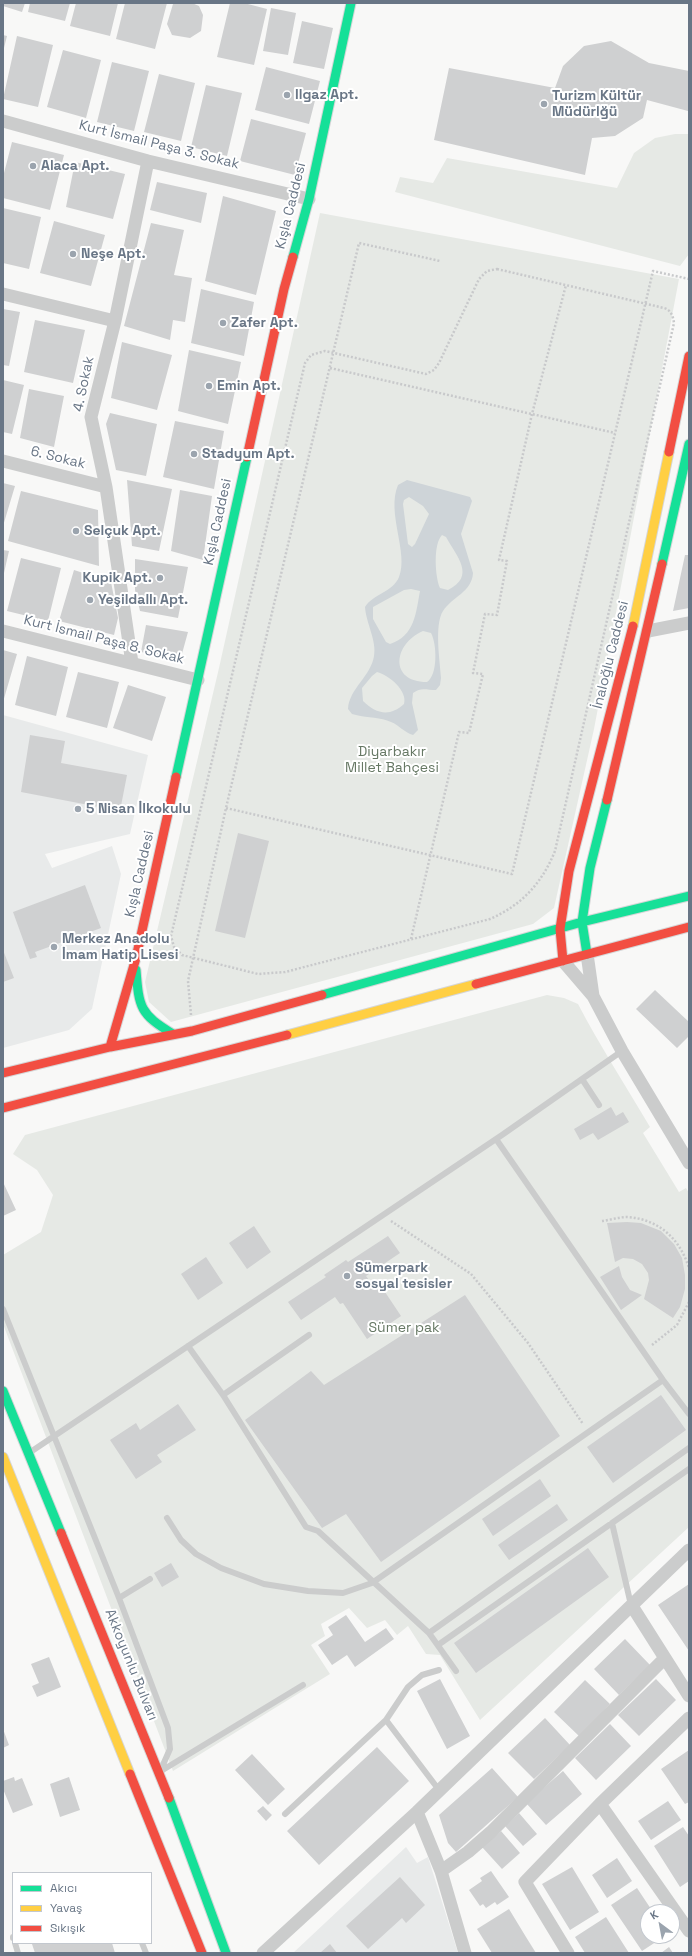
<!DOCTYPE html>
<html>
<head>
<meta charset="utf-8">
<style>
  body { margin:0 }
  #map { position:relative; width:692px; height:1956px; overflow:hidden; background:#f8f8f7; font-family:"Space Grotesk",sans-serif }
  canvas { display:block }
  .frame { position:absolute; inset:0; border:4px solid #697686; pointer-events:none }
  .legend { position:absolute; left:12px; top:1872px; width:140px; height:72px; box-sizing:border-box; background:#fff; border:1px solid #c3c8cf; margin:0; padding:5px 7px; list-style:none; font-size:12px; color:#697686 }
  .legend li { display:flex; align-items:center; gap:8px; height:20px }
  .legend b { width:20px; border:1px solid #c3c8cf }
  .north { position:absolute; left:640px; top:1904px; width:40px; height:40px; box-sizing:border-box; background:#fff; border:1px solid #c3c8cf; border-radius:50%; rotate:328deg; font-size:11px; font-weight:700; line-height:16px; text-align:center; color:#697686 }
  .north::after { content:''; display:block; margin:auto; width:14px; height:18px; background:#9ba4ae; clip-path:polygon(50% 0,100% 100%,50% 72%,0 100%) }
</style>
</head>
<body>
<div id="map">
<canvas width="692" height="1956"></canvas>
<div class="frame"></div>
<ul class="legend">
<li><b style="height:5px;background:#16e098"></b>Akıcı</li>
<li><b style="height:5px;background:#ffcf43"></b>Yavaş</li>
<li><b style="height:5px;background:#f24e42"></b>Sıkışık</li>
</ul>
<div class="north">K</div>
</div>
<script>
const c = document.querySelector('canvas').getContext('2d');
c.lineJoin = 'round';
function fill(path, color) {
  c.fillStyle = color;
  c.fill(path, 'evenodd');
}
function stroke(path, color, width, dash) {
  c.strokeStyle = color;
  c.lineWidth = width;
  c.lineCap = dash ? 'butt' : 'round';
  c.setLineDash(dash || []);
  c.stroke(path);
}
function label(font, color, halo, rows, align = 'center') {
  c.font = font + ' "Space Grotesk",sans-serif';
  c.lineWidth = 4;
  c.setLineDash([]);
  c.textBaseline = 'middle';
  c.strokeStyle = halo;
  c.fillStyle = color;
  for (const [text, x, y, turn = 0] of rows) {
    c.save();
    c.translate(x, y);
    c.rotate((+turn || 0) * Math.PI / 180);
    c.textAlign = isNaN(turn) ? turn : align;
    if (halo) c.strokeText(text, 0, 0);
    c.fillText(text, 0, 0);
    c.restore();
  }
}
fill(new Path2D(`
  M3,715L148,755L130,834L45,854L52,868L112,846L121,874L92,1009L69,1030L3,1048Z
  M406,1847L417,1863L428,1857L458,1953H293Z`), '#e8eaea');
fill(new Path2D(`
  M675,134H689V254L680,266L395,192L400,177L433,183L447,158L617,188L634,153L655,138Z
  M320,213L679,279L594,729L554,908L533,924L171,1022L149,1002L145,982L219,668Z
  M547,995L564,998L578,1004C600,1046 626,1086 650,1127L643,1133L679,1192L686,1188L689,1193V1527L480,1720L440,1655L426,1654L408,1626L397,1635L385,1620L367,1628L349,1608L321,1624L325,1636L311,1645L330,1674L173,1771L3,1324V1255L41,1232L53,1195L37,1170L13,1154L25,1135Z`), '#e6e9e5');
fill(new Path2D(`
  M407,480L470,497L472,501L461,534L473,573C472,592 452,597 443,611C434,625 440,661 441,678L440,685L436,690C426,690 421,687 413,693L412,703L418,730L413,735C405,733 399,725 391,722C381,717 368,718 356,715L352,714L348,709C349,689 371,676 374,656C377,641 366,623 365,607C373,594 393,592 399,577C409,553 386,513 398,485ZM409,497L423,506L429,514L415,544L412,547L408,544L403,504L404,500ZM442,535L446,537C457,557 476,576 448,590L440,588C435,577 433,544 442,535ZM411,589L420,591C416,612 415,636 390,644L386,642L373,619V607L404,590ZM423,631L431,633C437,644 438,675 427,682C389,682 393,644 423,631ZM377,672C389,675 408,691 404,704C390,717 376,714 363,701L362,688L372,676Z`), '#ced4d8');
fill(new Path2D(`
  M3,3H25L22,12L3,6Z
  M30,3H70L65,21L28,12Z
  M76,3H118L110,36L70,26Z
  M125,3H167L155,49L116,39Z
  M175,3H192L199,6L203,15L201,31L190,38L172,35L167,24L173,4Z
  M230,3H244L267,9L254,65L217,57Z
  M271,8L296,13L288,55L263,51Z
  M302,21L333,28L324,69L293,63Z
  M3,35L7,36L4,48H3Z
  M17,36L53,45L38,107L3,99Z
  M611,41L649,63L689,71L688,111L647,100L643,118L615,136L592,138L585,175L434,140L449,68L555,88L563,66L584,46Z
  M63,50L101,60L86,118L47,107Z
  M112,62L149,71L134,131L97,122Z
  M266,67L320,81L309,124L255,110Z
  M159,74L195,83L181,141L144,132Z
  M206,85L242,93L227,156L191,147Z
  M251,119L306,133L295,175L240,161Z
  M12,142L64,155L50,210L3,198V177Z
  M75,162L125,174L113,219L66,207Z
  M157,182L207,193L201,223L150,210Z
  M223,196L276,211L256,295L205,281Z
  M3,208L41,217L29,269L3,263Z
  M54,221L105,235L91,286L40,273Z
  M151,223L184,230L174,275L192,278L185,322L173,320L170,340L124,326Z
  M201,289L254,302L244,356L191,343Z
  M3,309L20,312L9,366L3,365Z
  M35,320L85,330L73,383L24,372Z
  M122,342L172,355L157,410L111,398Z
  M189,350L241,362L228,424L178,411Z
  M3,380L24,385L12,434L3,432Z
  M29,389L64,396L54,447L20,438Z
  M110,413L157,424L146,476L116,470L106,424Z
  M175,421L224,431L214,489L163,477Z
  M127,480L172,489L159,551L132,546Z
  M3,483L15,486L3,526Z
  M180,490L212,496L203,560L171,551Z
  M21,491L98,510L99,566L8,541Z
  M3,550L9,551L4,573H3Z
  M685,555H689V608L673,611Z
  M21,558L61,568L48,621L7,611Z
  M135,559L188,567L178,618L140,611L135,590Z
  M74,570L111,582L118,618L114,635L59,621Z
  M146,625L188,632L180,661L141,652Z
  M3,650L17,654L3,702Z
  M27,656L68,667L56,716L15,705Z
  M78,672L119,682L107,728L66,717Z
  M128,685L166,697L152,741L113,728Z
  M30,735L65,741L61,763L127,775L120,811L21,792Z
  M238,833L269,841L245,938L215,931Z
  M85,885L101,928L35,952L37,957L30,959L13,912Z
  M3,950L14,978L3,982Z
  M655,990L689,1022V1036L677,1048L636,1009Z
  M611,1107L616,1116L623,1112L629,1122L598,1140L593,1133L580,1140L574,1129Z
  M3,1182L16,1210L3,1216Z
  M627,1222L641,1223L661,1231L674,1244L682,1258L685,1275V1289L680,1307L673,1318L644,1299L649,1280L648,1273L642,1264L633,1259L623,1258L615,1262L607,1223Z
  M254,1226L271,1252L247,1269L229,1243Z
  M388,1236L400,1253L366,1276L372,1284L377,1280L401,1316L367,1339L343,1303L340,1304L335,1297L301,1320L288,1302L326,1277L324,1275L346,1260L348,1262Z
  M206,1257L223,1283L198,1300L181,1274Z
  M619,1266L622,1277L630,1290L642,1295L621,1310L600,1277Z
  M465,1295L560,1436L381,1562L346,1514L322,1528L245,1420L311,1371L324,1385Z
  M661,1395L686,1430L613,1483L587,1447Z
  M178,1404L196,1430L157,1455L162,1462L136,1479L110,1440L136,1423L140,1430Z
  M540,1479L551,1496L493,1536L482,1519Z
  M557,1504L568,1520L509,1560L498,1545Z
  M588,1548L609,1577L476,1673L454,1643Z
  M171,1563L179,1577L162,1587L154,1573Z
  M689,1584V1651L658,1605Z
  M346,1615L365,1642L386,1628L394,1639L355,1667L347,1655L332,1665L318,1645L333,1635L328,1627Z
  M625,1639L650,1665L619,1695L594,1669Z
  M49,1657L61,1687L37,1697L32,1686L39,1683L31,1664Z
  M440,1679L470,1736L447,1749L417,1691Z
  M656,1679L676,1700L639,1736L618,1715Z
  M585,1680L610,1704L580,1737L554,1712Z
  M545,1718L570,1745L534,1779L508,1753Z
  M610,1724L631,1746L596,1780L575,1758Z
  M3,1729L9,1745L3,1748Z
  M377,1747L409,1781L319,1865L287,1831Z
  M689,1750V1802L685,1804L661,1769Z
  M252,1754L285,1789L268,1805L235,1770Z
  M492,1768L518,1797L456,1852L448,1843L439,1815Z
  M563,1771L582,1794L546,1825L526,1803Z
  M14,1777L15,1781L22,1778L33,1805L13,1813L3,1789V1781Z
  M69,1777L80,1810L60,1817L50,1784Z
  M668,1801L681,1820L651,1840L638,1821Z
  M263,1806L272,1815L266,1821L257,1811Z
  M519,1813L537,1834L523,1846L505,1826Z
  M683,1827L689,1836V1881L680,1887L654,1846Z
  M501,1831L520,1853L502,1869L482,1847Z
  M617,1858L632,1881L607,1898L592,1875Z
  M572,1867L599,1912L570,1930L542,1884Z
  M491,1871L509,1897L497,1905L495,1902L486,1908L483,1904L480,1906L469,1890L482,1881L480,1878Z
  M400,1877L425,1905L406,1923L402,1918L368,1949L346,1926Z
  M637,1888L653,1912H648V1936H665L642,1951L611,1905Z
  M509,1909L526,1937L536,1953H492L477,1929Z
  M606,1917L629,1953H585L575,1937Z
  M34,1943H112L115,1953H35L32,1944Z
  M330,1944L337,1953H320Z
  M669,1947L673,1953H661Z`), '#cfd0d1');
const fast = new Path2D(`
  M293,257L309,199L351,3
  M662,564L689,444
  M176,777L247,457
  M587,954L582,922L590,868L607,800
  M136,970C139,1008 140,1014 173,1034
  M322,995L582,922L689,896
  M3,1391L61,1533
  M169,1798L226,1953`);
const slow = new Path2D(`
  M633,626L669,452
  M287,1035L476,984
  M3,1457L130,1774`);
const jam = new Path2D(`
  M669,452L689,356
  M247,457L284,289L293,257
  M607,800L662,564
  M563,961L560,929L569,871L633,626
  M476,984L689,927
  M110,1047L136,958L176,777
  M3,1073L110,1047L192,1031L322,995
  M3,1108L287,1035
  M61,1533L169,1798
  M130,1774L202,1953`);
stroke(fast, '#d5d6d7', 11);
stroke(slow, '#d5d6d7', 11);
stroke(jam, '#d5d6d7', 11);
stroke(new Path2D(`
  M497,269L664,308C671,310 673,316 674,323L555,851C542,883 522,905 490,919L285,972L258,974L182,955L174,947L171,936L305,363L311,355L325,351L426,374L434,370L439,363L479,279L487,271Z
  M330,368L615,433
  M226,808L512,874L653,271L689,279
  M411,939L459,732L469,733L483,674L473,673L485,614L497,615L507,561L499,560L532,414L566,285
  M191,1015L188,981L226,808L359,243L440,261
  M391,1221L471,1274L528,1343L583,1424
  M602,1221C610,1220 619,1217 627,1217C659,1219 680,1239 689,1268
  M652,1345L677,1325L689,1302`), '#c8c9cb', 2.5, [2, 2]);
stroke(new Path2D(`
  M582,1079L599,1105
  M496,1139L663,1380L689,1414
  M3,1309L119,1598L168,1728L170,1749L162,1767
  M188,1346L223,1395L306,1527L318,1531L429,1633L456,1671
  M223,1395L309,1335
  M32,1451L502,1135L622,1051
  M167,1518L181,1540L196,1554L221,1568L264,1584L308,1591L343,1593L372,1583L663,1380
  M612,1523L631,1605
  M119,1598L150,1579
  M429,1633L689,1448
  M438,1645L689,1469
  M386,1720L439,1790
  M161,1771L303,1685
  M285,1814L386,1720L408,1687L422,1675L439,1670
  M13,1937V1938
  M15,1943L18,1953
  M142,1943L146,1953`), '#cbcccc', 6);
stroke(new Path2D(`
  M3,121L148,161L309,199
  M3,294L115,321
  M3,461L106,487
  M3,631L198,680
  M648,631L689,623
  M132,663L106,487L91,417L115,321L148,161
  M587,954L593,996L622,1051L689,1163
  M563,961L593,996
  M632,1606L689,1696
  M600,1804L689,1931
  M417,1812L441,1871L465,1953
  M441,1871L468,1852L491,1832L664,1659
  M263,1953L417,1812L689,1550
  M568,1953L525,1882L600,1804L689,1718`), '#cbcccc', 13);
stroke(fast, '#16e098', 9);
stroke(slow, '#ffcf43', 9);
stroke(jam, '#f24e42', 9);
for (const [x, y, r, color] of [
  [287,95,4,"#9ba4ae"],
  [544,104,4,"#9ba4ae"],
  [33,166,4,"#9ba4ae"],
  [73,254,4,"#9ba4ae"],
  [223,323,4,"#9ba4ae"],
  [209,386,4,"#9ba4ae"],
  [194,454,4,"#9ba4ae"],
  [76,531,4,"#9ba4ae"],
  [160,578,4,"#9ba4ae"],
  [90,600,4,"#9ba4ae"],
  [78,809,4,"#9ba4ae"],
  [54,947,4,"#9ba4ae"],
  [347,1276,4,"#9ba4ae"]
]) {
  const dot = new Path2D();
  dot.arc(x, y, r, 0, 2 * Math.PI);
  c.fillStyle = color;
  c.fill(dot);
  stroke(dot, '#fff', 1.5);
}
label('bold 14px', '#697686', '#fff', [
  ["Ilgaz Apt.",295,95],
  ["Turizm Kültür",552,96],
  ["Müdürlğü",552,112],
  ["Alaca Apt.",41,166],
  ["Neşe Apt.",81,254],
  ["Zafer Apt.",231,323],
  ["Emin Apt.",217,386],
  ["Stadyum Apt.",202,454],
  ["Selçuk Apt.",84,531],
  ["Kupik Apt.",152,578,"right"],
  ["Yeşildallı Apt.",98,600],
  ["5 Nisan İlkokulu",86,809],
  ["Merkez Anadolu",62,939],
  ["İmam Hatip Lisesi",62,955],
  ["Sümerpark",355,1268],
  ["sosyal tesisler",355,1284]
], 'left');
label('14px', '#697686', '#fff', [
  ["Kurt İsmail Paşa 3. Sokak",159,145,14],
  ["Kışla Caddesi",291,206,-76],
  ["4. Sokak",84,384,-78],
  ["6. Sokak",58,458,14],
  ["Kışla Caddesi",218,522,-78],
  ["Kurt İsmail Paşa 8. Sokak",104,640,14],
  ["İnaloğlu Caddesi",611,655,-76],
  ["Kışla Caddesi",140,874,-77],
  ["Akkoyunlu Bulvarı",131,1665,68]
]);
label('14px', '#667864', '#fff', [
  ["Diyarbakır",392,752],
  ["Millet Bahçesi",392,768],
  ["Sümer pak",404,1328]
]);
</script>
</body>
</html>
